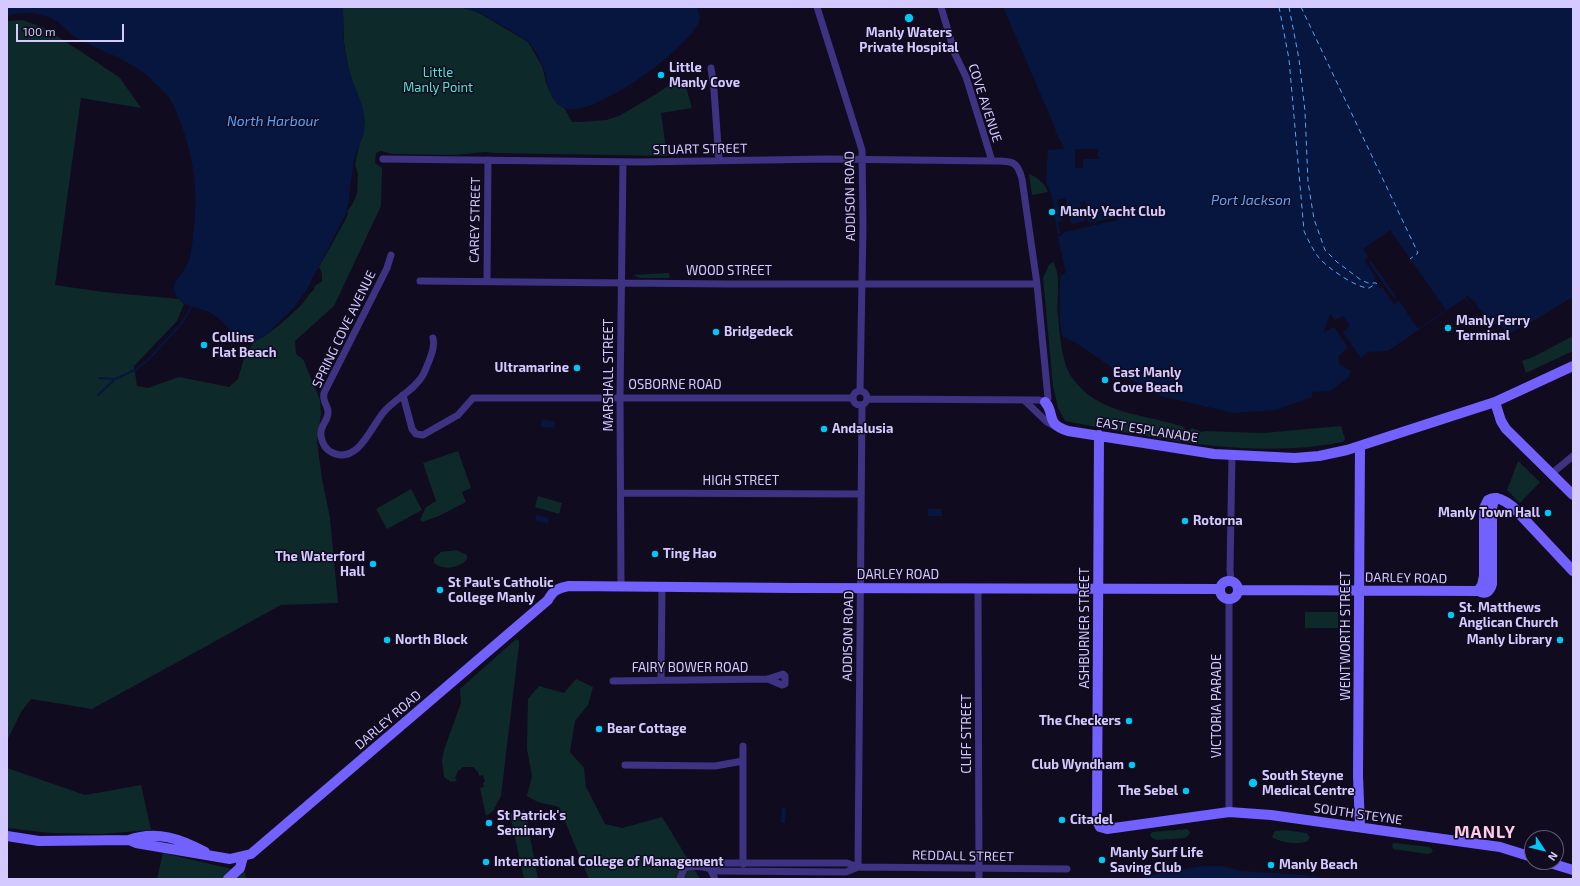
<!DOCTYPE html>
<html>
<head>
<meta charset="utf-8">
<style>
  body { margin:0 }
  #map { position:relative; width:1580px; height:886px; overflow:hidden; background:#110b20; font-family:"Exo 2",sans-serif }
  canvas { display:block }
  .frame { position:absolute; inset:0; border:8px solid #d5caff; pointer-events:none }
  .north { position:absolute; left:1524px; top:830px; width:40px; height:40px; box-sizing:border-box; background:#110b20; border:1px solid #5f5779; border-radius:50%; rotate:125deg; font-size:11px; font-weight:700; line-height:16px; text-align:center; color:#d5caff }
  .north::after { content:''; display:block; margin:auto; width:14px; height:18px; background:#00c7f5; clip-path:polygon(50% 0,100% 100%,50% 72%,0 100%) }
  .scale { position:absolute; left:16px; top:24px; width:108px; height:18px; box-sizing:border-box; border:2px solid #d5caff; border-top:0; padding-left:5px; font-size:12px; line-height:14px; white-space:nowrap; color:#d5caff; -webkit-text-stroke:3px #110b20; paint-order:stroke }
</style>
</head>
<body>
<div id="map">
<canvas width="1580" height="886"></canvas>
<div class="frame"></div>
<div class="north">N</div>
<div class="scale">100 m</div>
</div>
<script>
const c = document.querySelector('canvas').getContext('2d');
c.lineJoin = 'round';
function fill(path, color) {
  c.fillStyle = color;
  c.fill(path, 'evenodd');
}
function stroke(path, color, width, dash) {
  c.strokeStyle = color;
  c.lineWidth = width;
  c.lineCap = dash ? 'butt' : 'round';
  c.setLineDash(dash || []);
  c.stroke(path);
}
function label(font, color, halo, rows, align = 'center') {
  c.font = font + ' "Exo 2",sans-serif';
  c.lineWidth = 3;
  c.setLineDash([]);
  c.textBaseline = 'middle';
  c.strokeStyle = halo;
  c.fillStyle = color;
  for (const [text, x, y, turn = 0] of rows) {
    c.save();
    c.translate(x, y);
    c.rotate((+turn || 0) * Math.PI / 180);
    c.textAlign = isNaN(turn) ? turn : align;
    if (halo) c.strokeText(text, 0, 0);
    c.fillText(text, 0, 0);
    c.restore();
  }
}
fill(new Path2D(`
  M343,7H464L479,13L528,42L542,66L547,86L557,103L565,109L572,122H582L606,120L619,116L658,93L680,77L685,84L692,108L661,113L667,156L494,153L485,152L455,155L392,154L381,151L376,153L375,163L382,168L381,206L334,306L295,341L296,354L303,359L320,400L321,414L317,442L322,479L330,518L338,603L281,605L92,709L31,699L21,712L7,741V21L23,20L46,29L83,53L120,78L141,108L81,98L55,285L103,292L179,299L184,304L177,321L134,366L137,386L148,388L179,377L229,387L238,379L244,358L254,341C266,338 293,314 302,304C307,299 308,294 314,290L315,286L322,281V274L319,267L347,217L348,210L352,205L357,194L358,174L355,165L359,146L364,132V117L349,71L344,43Z
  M1029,174C1037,177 1045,183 1048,192L1032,195Z
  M1053,262C1062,277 1056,298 1058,316C1059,331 1062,359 1069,373C1071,377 1075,381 1078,385C1104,415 1149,415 1184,427L1186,430H1189L1192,428L1202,432L1204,431L1263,433L1341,426L1345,439L1343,442C1251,460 1156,438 1065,421L1058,408L1053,386L1043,278L1049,265Z
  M669,273L670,278H640L633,275Z
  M1573,336V351L1526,373L1522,361L1533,357Z
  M458,451L471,488L462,492L466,502L439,516L422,522L420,520L426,507L436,501L423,463Z
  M1518,461L1540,482L1520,503L1507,490Z
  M411,489L422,510L387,529L376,509Z
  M538,496L562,503L559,514L535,507Z
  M457,550L467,555V559C460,568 443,571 434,563V558L441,552Z
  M1305,612H1338V628H1305Z
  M516,639L519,641V645L501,796L493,811L486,816L480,788L484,787L483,783L485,782L483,775L479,776L478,772L473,767H463L458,771L455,778L457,781L451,782L444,777L442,760L444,750L461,703L460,689Z
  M576,679L593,687L588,705L575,721L570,752L584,768L586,787L605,824L622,828L662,817L700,879H589L559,807L538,802L527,796L532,776L527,749L528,699L539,686L564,693Z
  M7,768L85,795L141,785L151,830L101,834L51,833L7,828Z
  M525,810L538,879H524L510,814Z
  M1187,829L1190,832L1188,836L1185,838L1157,840L1152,838L1150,835L1152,832Z
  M1285,830L1306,833L1310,837L1308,841C1300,845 1280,843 1272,837L1275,831Z
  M1394,843L1429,847L1431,848L1433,851L1431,853L1427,854L1393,849L1392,845Z
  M163,853L245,872L246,879H157Z`), '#0e292a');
fill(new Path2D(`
  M7,7H343V36L346,57L351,77L362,105L365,121L364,132L354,160L347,212L306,291L294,307L264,337L254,341L242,340C229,333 223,318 209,312C197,306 177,307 174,290C173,282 181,275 185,268C187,265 188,261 190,257C199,207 198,166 179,119C176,112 172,101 167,95C160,87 151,79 143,72C123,58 102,51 81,40C72,36 66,29 59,23C44,12 25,11 7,16Z
  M459,7H697L700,19C694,45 591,121 564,108C549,102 548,83 544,70C541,61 535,50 529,43C523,37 488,17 480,13C473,10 466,10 459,7Z
  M1003,7H1573V297L1528,324L1504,336L1500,330L1489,326L1485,318L1475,311L1465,298L1388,351L1368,352L1361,358L1351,371L1348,378L1330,391L1331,395L1312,397L1276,410L1233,413L1161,396L1124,376L1081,346L1062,336C1059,316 1059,296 1061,276L1066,272L1059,243L1052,197L1046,181L1048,150L1065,149L1055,131L1056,130Z
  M542,419L555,422L554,428L541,427Z
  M928,509H942V516H928Z
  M537,515L549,518L548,524L537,521L535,518Z
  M782,808H786L785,823H781Z
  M1203,866H1223L1242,871L1305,875L1330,879H1137L1163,872Z`), '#06163e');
fill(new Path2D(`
  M1075,149H1098V157H1099V159H1083V168H1075Z
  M1065,198L1071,224L1085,221L1080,203L1085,201L1088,222L1090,223L1117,217L1118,220L1064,232L1061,236L1056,237V235L1060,233L1058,222L1062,221L1057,200Z
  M1390,230L1446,310L1418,329L1399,301L1394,304L1382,287L1380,288L1374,280L1376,278L1364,260L1368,257L1363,249ZM1371,261L1396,297L1394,298L1369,263Z
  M1466,295L1474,301L1478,306L1477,307L1485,314L1491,323L1501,326L1509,335L1506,337L1500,330L1489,326L1482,315L1475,311L1466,297Z
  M1330,313L1335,320L1343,316L1350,326L1343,332L1361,358L1351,371L1339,364V356L1348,347L1334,327L1324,332Z
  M1330,391L1331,395L1312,397V392Z`), '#110b20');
stroke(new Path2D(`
  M99,378L115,379
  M98,395L115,379L135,370L148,360L181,324L192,306`), '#06163e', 2);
stroke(new Path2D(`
  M1279,7L1289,59L1304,231C1308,240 1313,250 1319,258C1328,268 1356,288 1369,288L1377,283
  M1289,7L1299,59L1305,111L1308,182L1314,219L1325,250L1337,262L1361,280L1368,283H1376
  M1301,7L1418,253L1410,259`), '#58a3ff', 1, [5, 4]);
stroke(new Path2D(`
  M817,7L862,150L863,225L860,390
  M941,7L955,54L966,77L992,161
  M711,68L714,90L719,160
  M383,159L639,162L828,159L992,161C1010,161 1017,159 1022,179L1037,284L1048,398L1045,402L1039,400L868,399
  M391,255L387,268L324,393C322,403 329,406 328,413C328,421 319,426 321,436C322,443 326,450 333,453C358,464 371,427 383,413C394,399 414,391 423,375C425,371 427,366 429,361C432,353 435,346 433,338
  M420,281L727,284H1037
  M487,281L488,160
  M853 398a7 7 0 1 1 14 0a7 7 0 1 1-14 0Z
  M403,395L412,429L416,434L423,435L458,415L473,398H853
  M1025,401L1047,422L1056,427
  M1551,474L1573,456
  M621,493L861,494
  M1231,581L1230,570L1232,455
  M621,587L620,397L623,162
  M978,588L979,879
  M1229,599V812
  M661,680L662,587
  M613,681L768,679L783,674L785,676V684L782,685L768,679
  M625,765L715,766L743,761
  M743,864V746
  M858,867L862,405
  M710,868L720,863H847L858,867L1067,869
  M710,868L715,879
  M680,879L684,868C695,865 708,867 717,871L846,872L858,867`), '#3d3382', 7);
stroke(new Path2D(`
  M1045,402C1056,414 1044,423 1068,431L1214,454L1295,458L1319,456L1347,450L1495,402L1573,366
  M1495,402L1501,421L1506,429L1573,495
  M1099,435L1097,821L1100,827L1107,829L1229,812L1271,815L1500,847L1532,857
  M1220 590a9 9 0 1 1 18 0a9 9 0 1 1-18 0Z
  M1238,590L1478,591C1485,595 1490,592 1492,584V509L1493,503L1497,498
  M1478,591L1482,585L1484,576V508L1488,500C1496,495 1505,501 1512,506L1573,571
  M1360,827L1358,776L1360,446
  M7,836L39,841L129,840L136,843L230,859L251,854L548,600C553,590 559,588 569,586L793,588L1220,589
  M129,840C156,830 181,839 205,852
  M1547,862L1573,870
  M228,879L240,868L243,857`), '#7361ff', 10);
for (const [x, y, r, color] of [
  [909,18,5,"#00c7f5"],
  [661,75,4,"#00c7f5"],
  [1052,212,4,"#00c7f5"],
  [1448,328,4,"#00c7f5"],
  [716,332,4,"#00c7f5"],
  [204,345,4,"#00c7f5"],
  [577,368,4,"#00c7f5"],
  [1105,380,4,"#00c7f5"],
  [824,429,4,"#00c7f5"],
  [1548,513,4,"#00c7f5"],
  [1185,521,4,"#00c7f5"],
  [655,554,4,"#00c7f5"],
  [373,564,4,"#00c7f5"],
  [440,590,4,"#00c7f5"],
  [1451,615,4,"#00c7f5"],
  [387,640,4,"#00c7f5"],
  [1560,640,4,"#00c7f5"],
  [1129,721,4,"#00c7f5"],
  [599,729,4,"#00c7f5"],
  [1132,765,4,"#00c7f5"],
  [1253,783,5,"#00c7f5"],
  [1186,791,4,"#00c7f5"],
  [1062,820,4,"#00c7f5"],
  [489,823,4,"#00c7f5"],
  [1102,860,4,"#00c7f5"],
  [486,862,4,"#00c7f5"],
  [1271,865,4,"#00c7f5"]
]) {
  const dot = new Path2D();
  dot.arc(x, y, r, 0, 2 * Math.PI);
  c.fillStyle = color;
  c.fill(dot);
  stroke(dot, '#110b20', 1.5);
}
label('bold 13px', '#d5caff', '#110b20', [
  ["Manly Waters",909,33,"center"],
  ["Private Hospital",909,48,"center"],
  ["Little",669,68],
  ["Manly Cove",669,83],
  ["Manly Yacht Club",1060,212],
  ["Manly Ferry",1456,321],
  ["Terminal",1456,336],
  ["Bridgedeck",724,332],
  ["Collins",212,338],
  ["Flat Beach",212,353],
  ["Ultramarine",569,368,"right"],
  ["East Manly",1113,373],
  ["Cove Beach",1113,388],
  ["Andalusia",832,429],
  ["Manly Town Hall",1540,513,"right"],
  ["Rotorna",1193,521],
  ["Ting Hao",663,554],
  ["The Waterford",365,557,"right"],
  ["Hall",365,572,"right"],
  ["St Paul's Catholic",448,583],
  ["College Manly",448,598],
  ["St. Matthews",1459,608],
  ["Anglican Church",1459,623],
  ["North Block",395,640],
  ["Manly Library",1552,640,"right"],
  ["The Checkers",1121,721,"right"],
  ["Bear Cottage",607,729],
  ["Club Wyndham",1124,765,"right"],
  ["South Steyne",1262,776],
  ["Medical Centre",1262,791],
  ["The Sebel",1178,791,"right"],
  ["St Patrick's",497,816],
  ["Seminary",497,831],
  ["Citadel",1070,820],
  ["Manly Surf Life",1110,853],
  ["Saving Club",1110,868],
  ["International College of Management",494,862],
  ["Manly Beach",1279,865]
], 'left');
label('13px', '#50e6ce', '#110b20', [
  ["Little",438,73],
  ["Manly Point",438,88]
]);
label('13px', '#d5caff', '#110b20', [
  ["COVE AVENUE",985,103,72],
  ["STUART STREET",700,149,-1],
  ["ADDISON ROAD",850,196,-91],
  ["CAREY STREET",475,220,-89],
  ["WOOD STREET",729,271],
  ["SPRING COVE AVENUE",344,329,-64],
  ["MARSHALL STREET",609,375,-90],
  ["OSBORNE ROAD",675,385],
  ["EAST ESPLANADE",1147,430,9],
  ["HIGH STREET",741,481],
  ["DARLEY ROAD",898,575],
  ["DARLEY ROAD",1406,578,1],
  ["ASHBURNER STREET",1085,628,-90],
  ["ADDISON ROAD",848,636,-89],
  ["WENTWORTH STREET",1346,636,-90],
  ["FAIRY BOWER ROAD",690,668],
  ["VICTORIA PARADE",1217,706,-90],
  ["DARLEY ROAD",388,720,-41],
  ["CLIFF STREET",967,734,-90],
  ["SOUTH STEYNE",1358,814,8],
  ["REDDALL STREET",963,856,1]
]);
label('italic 14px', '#58a3ff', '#110b20', [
  ["North Harbour",273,121],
  ["Port Jackson",1251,200]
]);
c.letterSpacing = '1px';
label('bold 17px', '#ffcce8', '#110b20', [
  ["MANLY",1485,832]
]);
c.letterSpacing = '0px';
</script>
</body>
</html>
